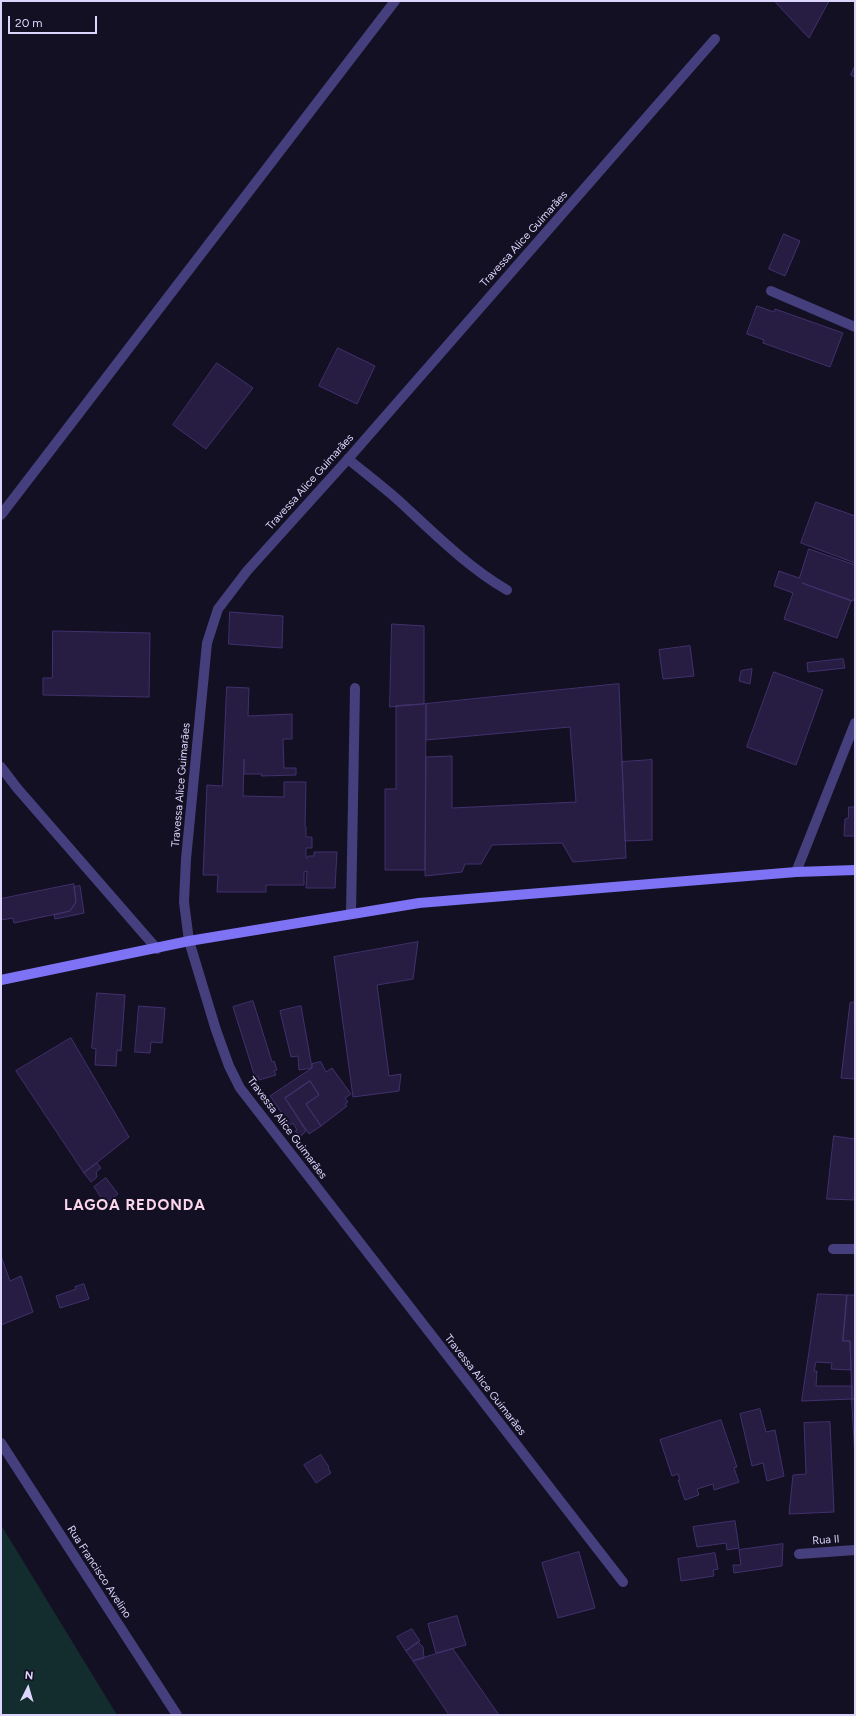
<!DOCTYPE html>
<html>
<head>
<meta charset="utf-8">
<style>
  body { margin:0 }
  #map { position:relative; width:856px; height:1716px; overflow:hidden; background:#141023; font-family:Figtree,sans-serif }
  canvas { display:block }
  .frame { position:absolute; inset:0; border:2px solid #dcd5fc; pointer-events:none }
  .north { position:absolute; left:8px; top:1668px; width:40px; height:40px; -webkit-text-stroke:3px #141023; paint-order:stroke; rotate:5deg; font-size:11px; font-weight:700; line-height:16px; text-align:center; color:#dcd5fc }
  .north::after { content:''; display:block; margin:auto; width:14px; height:18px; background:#dcd5fc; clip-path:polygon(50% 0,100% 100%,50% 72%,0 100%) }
  .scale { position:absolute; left:8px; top:16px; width:89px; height:18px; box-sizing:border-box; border:2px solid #dcd5fc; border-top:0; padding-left:5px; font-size:12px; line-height:14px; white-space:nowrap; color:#dcd5fc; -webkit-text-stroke:3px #141023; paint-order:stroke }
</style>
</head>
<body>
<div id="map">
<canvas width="856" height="1716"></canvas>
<div class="frame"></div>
<div class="north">N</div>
<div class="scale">20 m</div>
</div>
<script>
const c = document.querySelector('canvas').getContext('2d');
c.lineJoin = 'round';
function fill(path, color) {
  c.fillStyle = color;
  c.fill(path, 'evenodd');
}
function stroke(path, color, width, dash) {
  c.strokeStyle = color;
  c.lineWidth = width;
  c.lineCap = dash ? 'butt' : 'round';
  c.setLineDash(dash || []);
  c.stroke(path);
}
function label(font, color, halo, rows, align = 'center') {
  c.font = font + ' Figtree,sans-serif';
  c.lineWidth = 4;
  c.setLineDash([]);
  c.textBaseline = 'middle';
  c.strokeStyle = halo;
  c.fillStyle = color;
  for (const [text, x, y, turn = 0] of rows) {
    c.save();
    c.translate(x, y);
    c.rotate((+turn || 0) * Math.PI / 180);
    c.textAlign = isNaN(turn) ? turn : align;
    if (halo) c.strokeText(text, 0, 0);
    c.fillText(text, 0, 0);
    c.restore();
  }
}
fill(new Path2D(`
  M1,1525L117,1715H1Z`), '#132c2d');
const building = new Path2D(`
  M777,1H829L809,38L776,3Z
  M855,66V77L851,75Z
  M784,234L800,241L785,276L769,269Z
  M757,306L774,312L775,309L843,333L830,367L763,343L764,340L747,334Z
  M338,348L375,366L357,404L319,386Z
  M217,363L253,388L206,449L173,425Z
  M816,502L855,516V563L801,543Z
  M809,549L855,565V597L853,601L802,583L851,601L837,638L784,619L793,593L774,586L779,571L799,578Z
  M230,612L283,616L282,648L229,644Z
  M392,624L424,626V704L390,707Z
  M53,631L150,633L149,697L43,695V678H52Z
  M690,646L694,676L663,679L659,650Z
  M843,659L845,668L808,672L807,663Z
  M752,669L750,684L739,681L741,671Z
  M774,672L823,690L796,765L747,747Z
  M619,684L626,858L573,862L562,843L492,845L481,864H465L462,872L425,876L426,757L452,756V808L576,802L570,727L426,740V704Z
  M227,687L249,688L248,716L292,714V739H283L284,768H296V775L261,776L262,774H244V759L243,796L284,797V782H306L305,826L306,827V837H312V848H306V858H308V856H314V852H337L335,888H306L307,871L304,872V885H266V892H217L218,875H203L207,785L222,786Z
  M426,704L425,870H385V789H396V706Z
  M652,760V840L625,841L622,762Z
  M849,807H855V836H844L845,819L848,818Z
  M74,884L76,902L70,911L14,923L13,918L1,920V899Z
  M80,886L84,913L55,919L54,915L70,911L76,902L74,887Z
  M418,942L413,979L377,985L389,1076L401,1074L399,1091L353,1097L334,957Z
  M97,993L125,995L121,1051L117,1050L116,1066L95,1065L96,1049L92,1048Z
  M253,1001L272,1062L274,1061L277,1070L274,1071L276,1075L259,1080L258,1076L255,1077L233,1007Z
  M855,1002V1079L841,1078L850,1003Z
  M139,1006L165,1008L162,1043L151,1042L150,1053L135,1052Z
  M301,1006L312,1068L299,1070L298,1056L291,1057L280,1011Z
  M71,1038L129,1137L84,1173L16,1071Z
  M321,1062L326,1072L332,1068L351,1094L345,1098L348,1102L345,1104L347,1106L321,1126L306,1104L319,1095L310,1081L285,1098L306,1131L300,1137L295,1131L297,1130L293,1123L290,1125L270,1096L312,1068V1064Z
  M310,1081L319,1095L306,1104L321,1126L309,1134L285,1098Z
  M834,1136L855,1139V1200L827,1199Z
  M97,1163L101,1168L96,1172L97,1177L91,1182L84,1173Z
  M106,1178L118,1194L105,1203L94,1187Z
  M1,1256L10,1281L21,1276L33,1312L1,1325Z
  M84,1284L89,1299L60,1308L56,1296L76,1289L75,1287Z
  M818,1294L847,1295L843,1341H850L851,1370L831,1369L832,1363L816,1362L814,1371H817L816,1386H852V1399L802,1401Z
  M847,1295H855V1399H852L850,1341H843Z
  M852,1399H855V1458Z
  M760,1409L766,1432L775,1430L784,1476L767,1481L763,1463L752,1466L740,1414Z
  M721,1420L737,1467L734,1468L739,1482L714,1490L713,1484L697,1489L699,1495L685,1500L678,1480H680L678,1474L672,1476L660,1440Z
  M830,1422L834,1512L789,1514L793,1475L806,1474L804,1423Z
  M321,1455L329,1467L328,1468L331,1473L316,1483L304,1465Z
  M735,1521L739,1548L727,1550L726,1543L697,1547L693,1527Z
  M783,1544L782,1566L734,1573L733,1565H741L739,1550Z
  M579,1552L595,1608L558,1618L542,1563Z
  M715,1553L718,1569L713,1570L714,1576L681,1581L678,1559Z
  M457,1616L466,1645L436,1653L428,1624Z
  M412,1629L420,1641L406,1651L397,1637Z
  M418,1642L423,1647L424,1658L413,1661L406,1651Z
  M453,1649L499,1715H449L413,1661Z`);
fill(building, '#271d43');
stroke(building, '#41316d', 1);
stroke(new Path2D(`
  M348,459C365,473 382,486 398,500C433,532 466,566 507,590
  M351,914L355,688`), '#453f7e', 10);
stroke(new Path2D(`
  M771,291L855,327
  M1,515L395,1
  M1,767L17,788L157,949
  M796,872L855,723
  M833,1249H855
  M1,1443L177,1715
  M799,1554L855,1550
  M623,1582L240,1088L229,1066L216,1030L189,941L184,902L186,859L207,643L218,609L247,571L348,459L715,39`), '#453f7e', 10);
stroke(new Path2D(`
  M1,980L189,941L419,903L796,872L855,870`), '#7f73f5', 10);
label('11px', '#dcd5fc', '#141023', [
  ["Travessa Alice Guimarães",524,239,-48],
  ["Travessa Alice Guimarães",310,482,-48],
  ["Travessa Alice Guimarães",181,785,-85],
  ["Travessa Alice Guimarães",287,1128,53],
  ["Travessa Alice Guimarães",485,1385,52],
  ["Rua II",826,1540,-4],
  ["Rua Francisco Avelino",99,1572,57]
]);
c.letterSpacing = '1px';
label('bold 15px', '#fcd7ec', '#141023', [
  ["LAGOA REDONDA",135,1206]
]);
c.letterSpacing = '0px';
</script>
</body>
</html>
